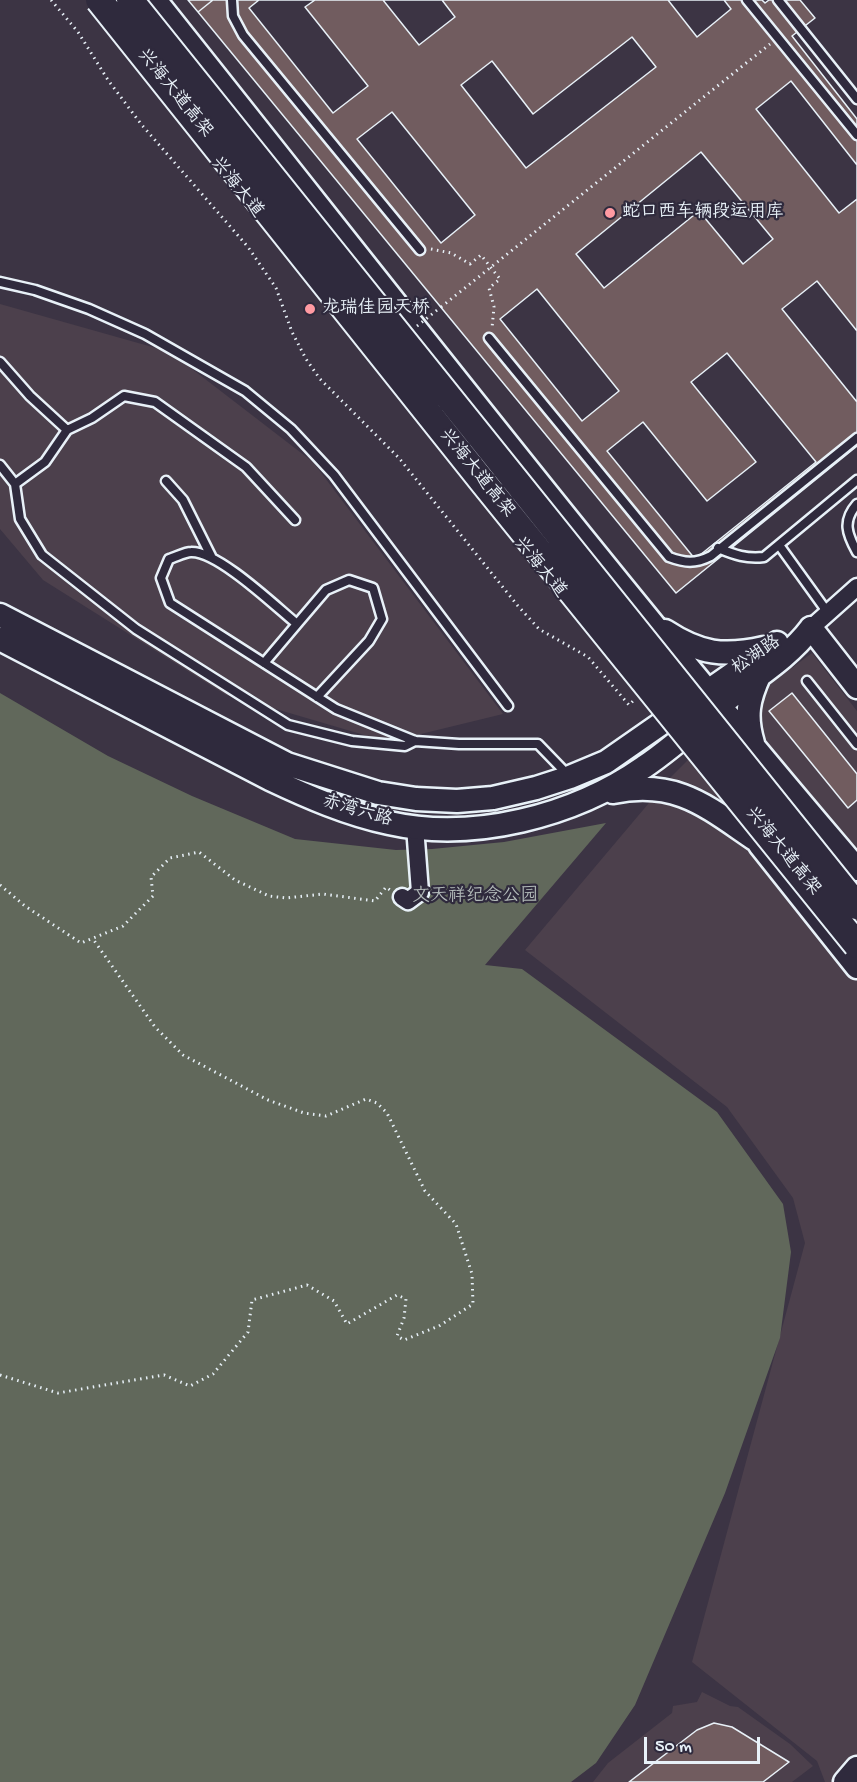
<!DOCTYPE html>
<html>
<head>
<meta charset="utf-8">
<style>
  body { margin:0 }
  #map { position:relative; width:857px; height:1782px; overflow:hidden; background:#3c3444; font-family:"Gochi Hand",sans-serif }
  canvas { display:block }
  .scale { position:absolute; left:644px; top:1737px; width:116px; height:27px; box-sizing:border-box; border:3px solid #e8f1f8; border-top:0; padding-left:8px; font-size:18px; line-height:21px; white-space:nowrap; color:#e8f1f8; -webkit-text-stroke:4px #2f2a3d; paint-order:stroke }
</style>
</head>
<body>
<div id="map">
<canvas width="857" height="1782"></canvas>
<div class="scale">50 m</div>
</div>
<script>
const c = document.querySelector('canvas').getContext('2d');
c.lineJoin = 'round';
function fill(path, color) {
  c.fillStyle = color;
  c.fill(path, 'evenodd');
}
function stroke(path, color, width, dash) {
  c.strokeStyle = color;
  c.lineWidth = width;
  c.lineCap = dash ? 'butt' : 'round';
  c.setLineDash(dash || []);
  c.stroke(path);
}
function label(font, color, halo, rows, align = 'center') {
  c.font = font + ' "Gochi Hand","LXGW WenKai TC",sans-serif';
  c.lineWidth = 4.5;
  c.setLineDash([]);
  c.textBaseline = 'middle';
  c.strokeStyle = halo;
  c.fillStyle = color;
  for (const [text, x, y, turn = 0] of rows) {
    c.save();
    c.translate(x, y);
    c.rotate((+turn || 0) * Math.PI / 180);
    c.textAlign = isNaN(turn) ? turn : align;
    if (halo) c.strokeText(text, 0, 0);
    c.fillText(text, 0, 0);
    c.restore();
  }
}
fill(new Path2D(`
  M0,304L170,352L313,462L503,714L388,742L252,702L226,695L43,580L0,529Z
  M812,653L857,711V1782H825L817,1761L692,1662L805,1243L793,1198L727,1107L525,950L670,778L747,701Z
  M702,1692L730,1706L738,1707L790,1744L813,1766L792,1782H593L608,1763L672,1713L673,1706L697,1702Z`), '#4c404c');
fill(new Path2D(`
  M0,693L108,756L192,796L295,839L396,850L432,849L504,842L606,823L485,965L522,969L717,1112L783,1204L791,1252L780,1338L725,1493L635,1705L596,1763L571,1782H0Z`), '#61685b');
const building = new Path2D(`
  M188,0H213L198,12Z
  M213,0H762L765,3L769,0H800L815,18L792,36L857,119V446L676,593L198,12Z
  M259,0H315L305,7L368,86L333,113L249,8Z
  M383,0H442L455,17L419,45Z
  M668,0H724L731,9L697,37Z
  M632,37L656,67L526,168L461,85L492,61L533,114Z
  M791,81L857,165V199L839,213L756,109Z
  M392,112L475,215L441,243L357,139Z
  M701,152L773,239L743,264L699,211L604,288L576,254Z
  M817,281L857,331V402L782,309Z
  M537,289L619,391L582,421L500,319Z
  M727,353L816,462L695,559L607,451L643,422L707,501L756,462L691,382Z
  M792,693L857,774V800L848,808L769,711Z
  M714,1723L732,1727L789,1762L763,1782H629L697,1730Z`);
fill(building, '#715c5f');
stroke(building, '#e8f1f8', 1.5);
const lane = new Path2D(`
  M232,0L233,16L243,35L420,250
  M747,0L857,135
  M778,0L857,99
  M0,282L35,290L89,309L145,334L245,391L291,429L334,475L508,706
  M489,338L669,557C685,563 695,564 711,556L857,438
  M0,362L30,396L67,430L92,418L124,396L155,402L246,467L295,520
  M0,465L15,484L20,519L42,555L136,629L288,725L352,741L405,746L415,741
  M166,481L183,500L211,556
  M15,484L45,462L67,430
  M857,504C842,521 847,534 857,552
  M779,545L828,613
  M718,548C735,555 746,559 764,557L857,480
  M264,663L297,624
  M807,681L857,744
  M317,697L369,641L382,619L373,588L349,580L326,590L297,624C275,606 218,551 191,552C185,552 176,557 169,559L161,578L170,603L336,709L415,741L459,744H538L568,775`);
const street = new Path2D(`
  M811,628L857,587
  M402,897L408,901L420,892L415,827`);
const secondary = new Path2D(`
  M155,0C387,291 615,586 857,869
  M0,615L287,764L378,793L416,799L457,801L493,798L536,788L570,777L606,762L777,643
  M811,628L857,687
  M665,631C700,654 724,657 764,648
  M0,639L270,779C308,797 347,814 389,823C473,842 574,816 644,767C671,749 694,728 718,707C749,681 787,660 811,628
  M753,743C745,716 748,700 760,674
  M613,792C677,779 707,807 756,840
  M760,845L857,967
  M845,1782L857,1768`);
stroke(lane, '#e8f1f8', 13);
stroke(street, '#e8f1f8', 21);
stroke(secondary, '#e8f1f8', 27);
stroke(new Path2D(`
  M51,0L78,32L108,80L141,124L248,247L276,288L292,332L306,359L320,379L399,458L518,606L539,629L588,657L629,705L635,699
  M431,249L451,253L470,264L481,255L500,279L489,288L494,307L492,328
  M441,307L770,44
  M0,885L25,906L81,943L123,926L153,896L151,877L170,858L199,852L235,880L269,896L286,898L323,894L375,901L386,887L390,890
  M0,1375L58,1393L164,1375L190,1386L213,1374L248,1332L252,1300L307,1285L334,1301L347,1324L397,1295L406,1299L404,1318L397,1336L404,1340L439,1326L473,1304L472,1274L456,1224L425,1191L387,1113L377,1103L366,1099L326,1116L304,1113L268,1100L183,1055L155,1027L93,939`), '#e8f1f8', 3, [1.5, 4.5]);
stroke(lane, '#2f2a3d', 8);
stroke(street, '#2f2a3d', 16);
stroke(secondary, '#2f2a3d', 22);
const primaryBridge = new Path2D(`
  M99,0L483,482L857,945
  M130,0L857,906`);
stroke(primaryBridge, '#e8f1f8', 30, []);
stroke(new Path2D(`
  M417,326L441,307`), '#e8f1f8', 3, [1.5, 4.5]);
stroke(primaryBridge, '#2f2a3d', 26);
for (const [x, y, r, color] of [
  [610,213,6,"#ff9aa2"],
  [310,309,6,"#ff9aa2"]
]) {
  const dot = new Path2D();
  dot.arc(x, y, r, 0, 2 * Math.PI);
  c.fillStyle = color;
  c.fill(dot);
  stroke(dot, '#2f2a3d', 2);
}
label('18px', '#e8f1f8', '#2f2a3d', [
  ["兴海大道高架",174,94,51],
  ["兴海大道",236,188,51],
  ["兴海大道高架",476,474,51],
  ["兴海大道",539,568,51],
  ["松湖路",757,656,-34],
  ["赤湾六路",357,812,16],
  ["兴海大道高架",782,852,51]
]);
label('18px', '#e8f1f8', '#2f2a3d', [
  ["蛇口西车辆段运用库",622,213],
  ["龙瑞佳园天桥",322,309]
], 'left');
label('18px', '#b2bab9', '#2f2a3d', [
  ["文天祥纪念公园",475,897]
]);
</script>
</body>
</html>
